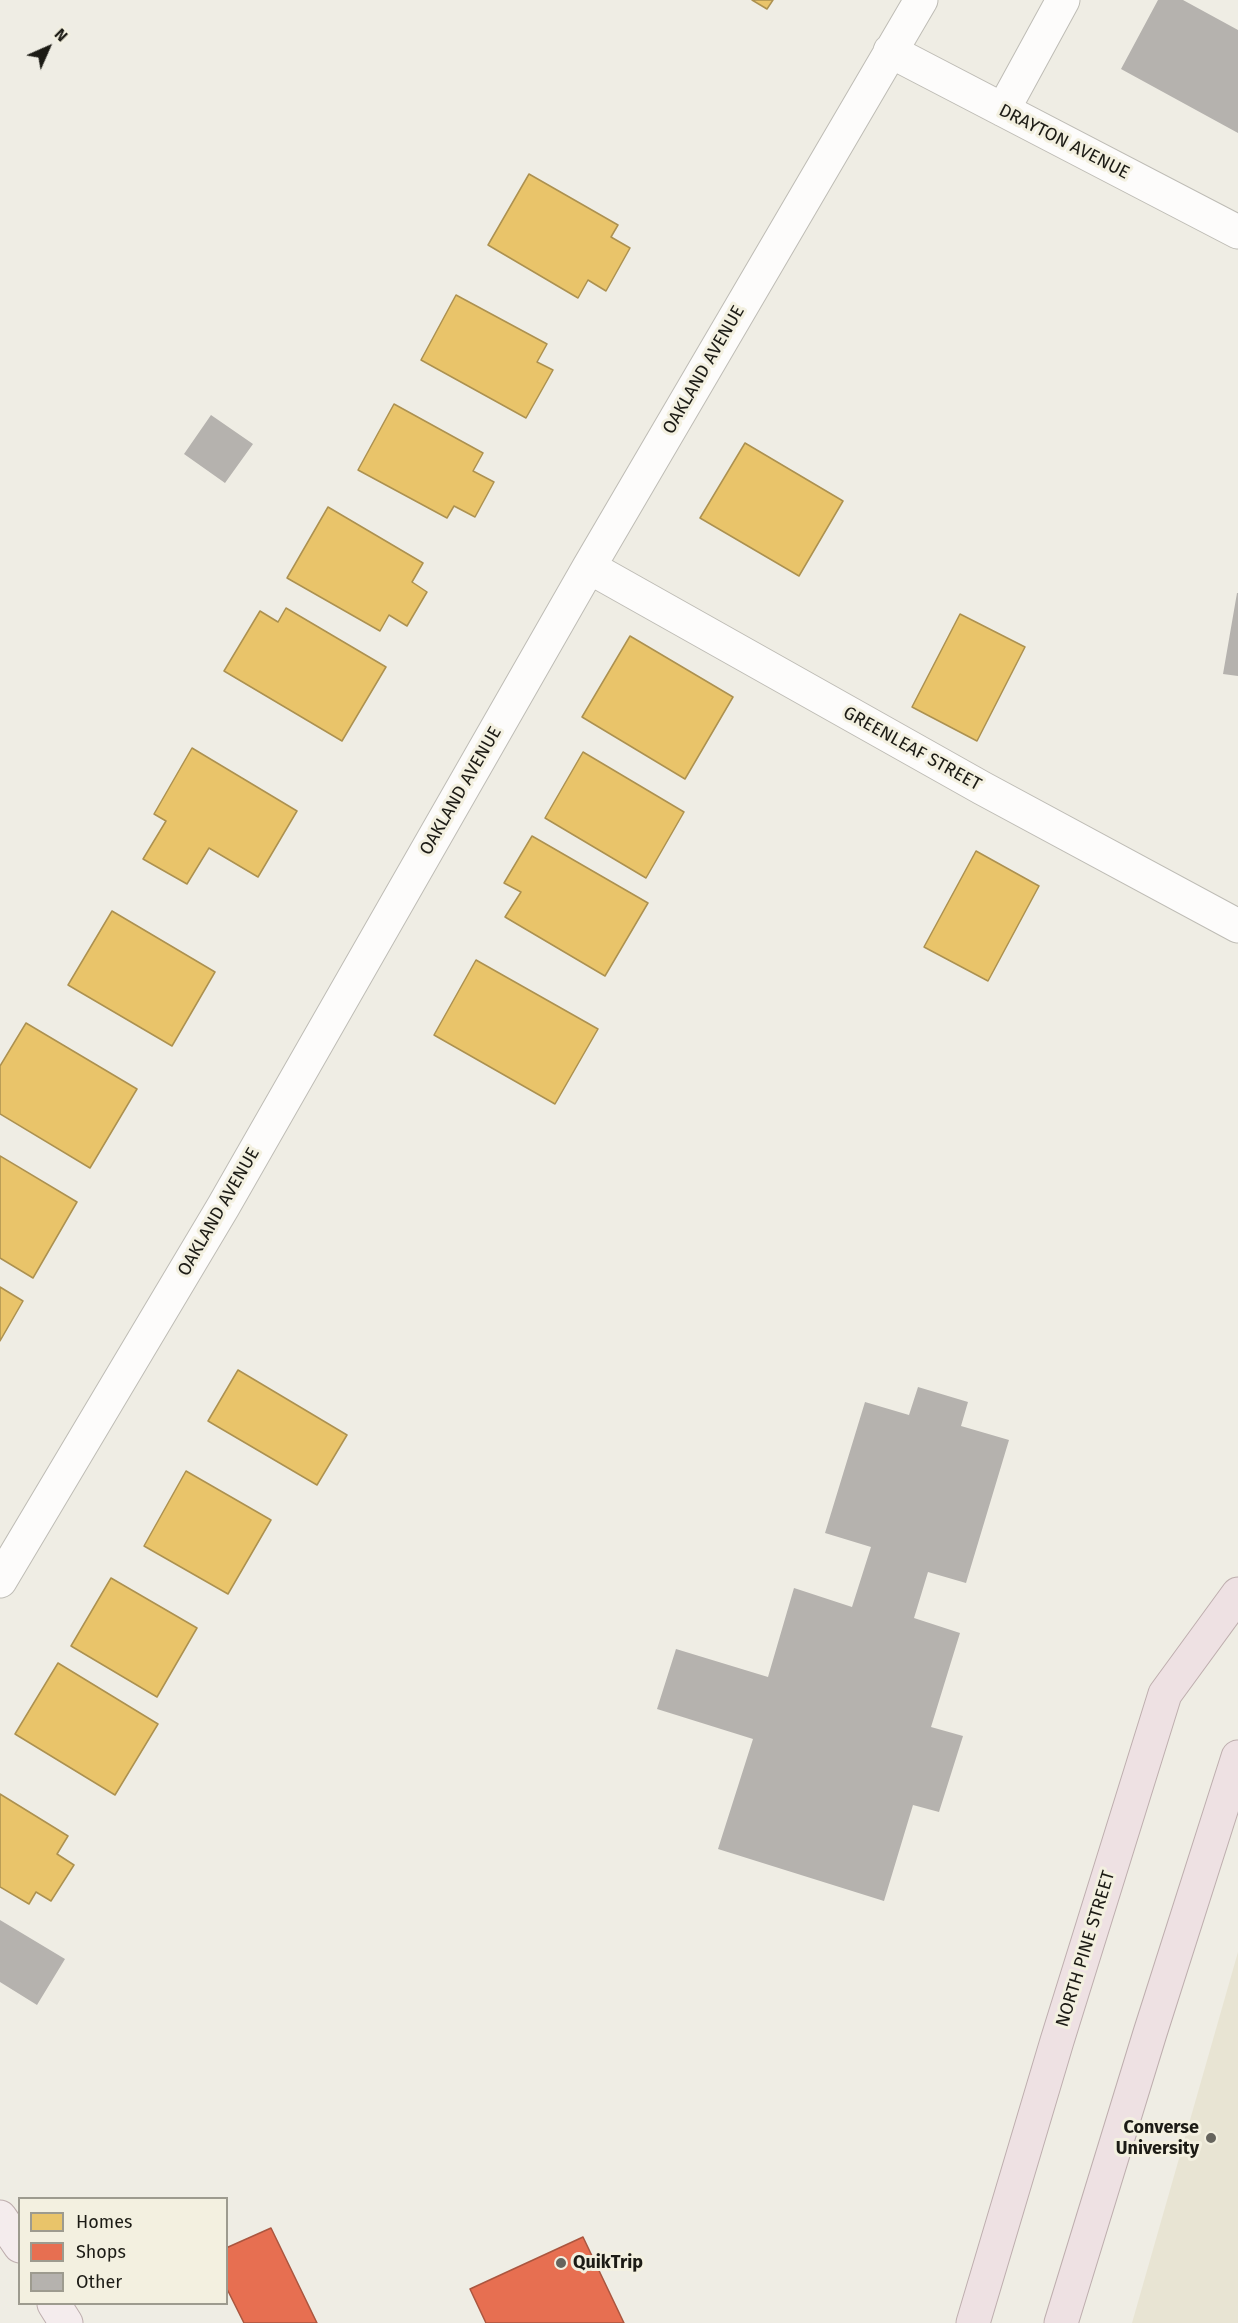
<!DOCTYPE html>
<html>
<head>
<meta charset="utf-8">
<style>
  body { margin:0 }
  #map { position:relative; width:1238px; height:2323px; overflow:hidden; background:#efede4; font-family:"Fira Sans",sans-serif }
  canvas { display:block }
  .legend { position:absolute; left:18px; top:2197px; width:210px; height:108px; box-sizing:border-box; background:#f3f0e0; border:2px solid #9d9b8f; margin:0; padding:8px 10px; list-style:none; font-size:18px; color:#1c1b15 }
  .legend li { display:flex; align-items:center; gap:12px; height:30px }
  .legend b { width:30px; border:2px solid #9d9b8f }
  .north { position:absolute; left:18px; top:18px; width:60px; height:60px; -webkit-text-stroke:4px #f3f0e0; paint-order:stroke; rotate:45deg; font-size:16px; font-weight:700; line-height:24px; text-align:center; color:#1c1b15 }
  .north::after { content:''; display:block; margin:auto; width:21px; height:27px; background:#1c1b15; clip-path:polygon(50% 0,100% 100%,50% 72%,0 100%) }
</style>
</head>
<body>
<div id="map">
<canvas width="1238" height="2323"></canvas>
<ul class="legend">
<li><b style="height:16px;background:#e9c46a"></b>Homes</li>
<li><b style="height:16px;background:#e76f51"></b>Shops</li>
<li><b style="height:16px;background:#b5b2ae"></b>Other</li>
</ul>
<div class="north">N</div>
</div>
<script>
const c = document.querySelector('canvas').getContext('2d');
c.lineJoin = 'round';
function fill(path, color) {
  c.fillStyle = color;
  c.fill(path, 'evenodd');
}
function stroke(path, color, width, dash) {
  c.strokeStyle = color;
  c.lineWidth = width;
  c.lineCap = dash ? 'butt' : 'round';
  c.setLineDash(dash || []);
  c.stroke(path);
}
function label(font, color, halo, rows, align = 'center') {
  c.font = font + ' "Fira Sans",sans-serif';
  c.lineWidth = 6;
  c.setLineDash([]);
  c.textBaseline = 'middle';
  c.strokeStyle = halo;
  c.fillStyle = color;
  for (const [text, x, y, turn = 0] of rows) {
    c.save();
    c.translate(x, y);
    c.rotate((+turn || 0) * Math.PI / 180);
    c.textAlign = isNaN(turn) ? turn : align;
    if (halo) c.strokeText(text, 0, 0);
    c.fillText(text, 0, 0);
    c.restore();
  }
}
fill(new Path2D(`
  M1238,1952V2323H1132Z`), '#e8e4d3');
const homes = new Path2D(`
  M752,0H773L767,9Z
  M529,174L618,225L611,237L630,248L606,291L588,280L578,298L488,245Z
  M456,295L547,344L537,362L553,370L526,418L421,360Z
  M394,404L483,453L473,471L494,482L475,517L454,506L447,518L358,470Z
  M745,443L843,501L799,576L700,518Z
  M328,507L423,563L412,582L427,592L407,626L389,615L380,631L287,578Z
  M286,608L386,667L342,741L224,671L260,611L278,622Z
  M960,614L1025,647L977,741L912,707Z
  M630,636L733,697L685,779L582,717Z
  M192,748L297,811L258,877L209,848L187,884L143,859L166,821L154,814Z
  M583,752L684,812L646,878L545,818Z
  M532,836L648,903L605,976L505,917L521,892L504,883Z
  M976,851L1039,886L988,981L924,947Z
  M112,911L215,972L172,1046L68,985Z
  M476,960L598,1029L555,1104L434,1035Z
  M26,1023L137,1089L90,1168L0,1114V1066Z
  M0,1156L77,1202L33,1278L0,1258Z
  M0,1287L23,1301L0,1341Z
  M238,1370L347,1435L317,1485L208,1421Z
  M186,1471L271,1520L228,1594L144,1546Z
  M111,1578L197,1628L157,1697L71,1646Z
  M58,1663L158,1724L115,1795L15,1734Z
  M0,1794L68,1836L57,1854L74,1865L51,1901L36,1892L29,1904L0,1887Z`);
fill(homes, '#e9c46a');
stroke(homes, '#ac9150', 1.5);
const shops = new Path2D(`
  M271,2228L317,2323H244L226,2287V2248Z
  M583,2237L624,2323H486L470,2289Z`);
fill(shops, '#e76f51');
stroke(shops, '#aa563f', 1.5);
fill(new Path2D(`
  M1158,0H1183L1238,30V133L1121,69Z
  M211,415L253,444L225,483L184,454Z
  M1237,593H1238V676L1223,674Z
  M918,1387L968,1402L961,1426L1009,1440L966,1583L928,1572L914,1618L960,1633L931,1727L963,1736L939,1812L913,1805L884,1901L718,1849L753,1739L657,1709L676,1649L768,1677L794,1588L852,1607L871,1547L825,1533L865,1402L909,1415Z
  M0,1920L65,1959L37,2005L0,1982Z`), '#b5b2ae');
const minor = new Path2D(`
  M890,51L1238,232
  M1003,110L1063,0
  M589,567L982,788L1238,926
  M0,1581L223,1207L589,567L921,0`);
const major = new Path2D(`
  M0,2217L20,2246
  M54,2304L66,2323`);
const highway = new Path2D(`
  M973,2323L1057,2041L1165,1694L1238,1594
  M1061,2323L1150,2033L1238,1757`);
stroke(minor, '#bebcb5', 35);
stroke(major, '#beaeae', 35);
stroke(highway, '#beaeae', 35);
stroke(minor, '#fdfcfb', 33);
stroke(major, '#f4eced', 33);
stroke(highway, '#eee1e3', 33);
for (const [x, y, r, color] of [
  [1211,2138,6,"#66645d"],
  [561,2263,6,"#66645d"]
]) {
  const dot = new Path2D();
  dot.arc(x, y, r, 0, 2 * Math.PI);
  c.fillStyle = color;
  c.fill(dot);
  stroke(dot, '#f3f0e0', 2);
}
label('18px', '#1c1b15', '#f3f0e0', [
  ["DRAYTON AVENUE",1064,142,27],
  ["OAKLAND AVENUE",704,370,-60],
  ["GREENLEAF STREET",912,749,29],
  ["OAKLAND AVENUE",461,791,-60],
  ["OAKLAND AVENUE",219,1212,-60],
  ["NORTH PINE STREET",1086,1949,-73]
]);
label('bold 18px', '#1c1b15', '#f3f0e0', [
  ["Converse",1199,2128],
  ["University",1199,2149],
  ["QuikTrip",573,2263,"left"]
], 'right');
</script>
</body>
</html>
